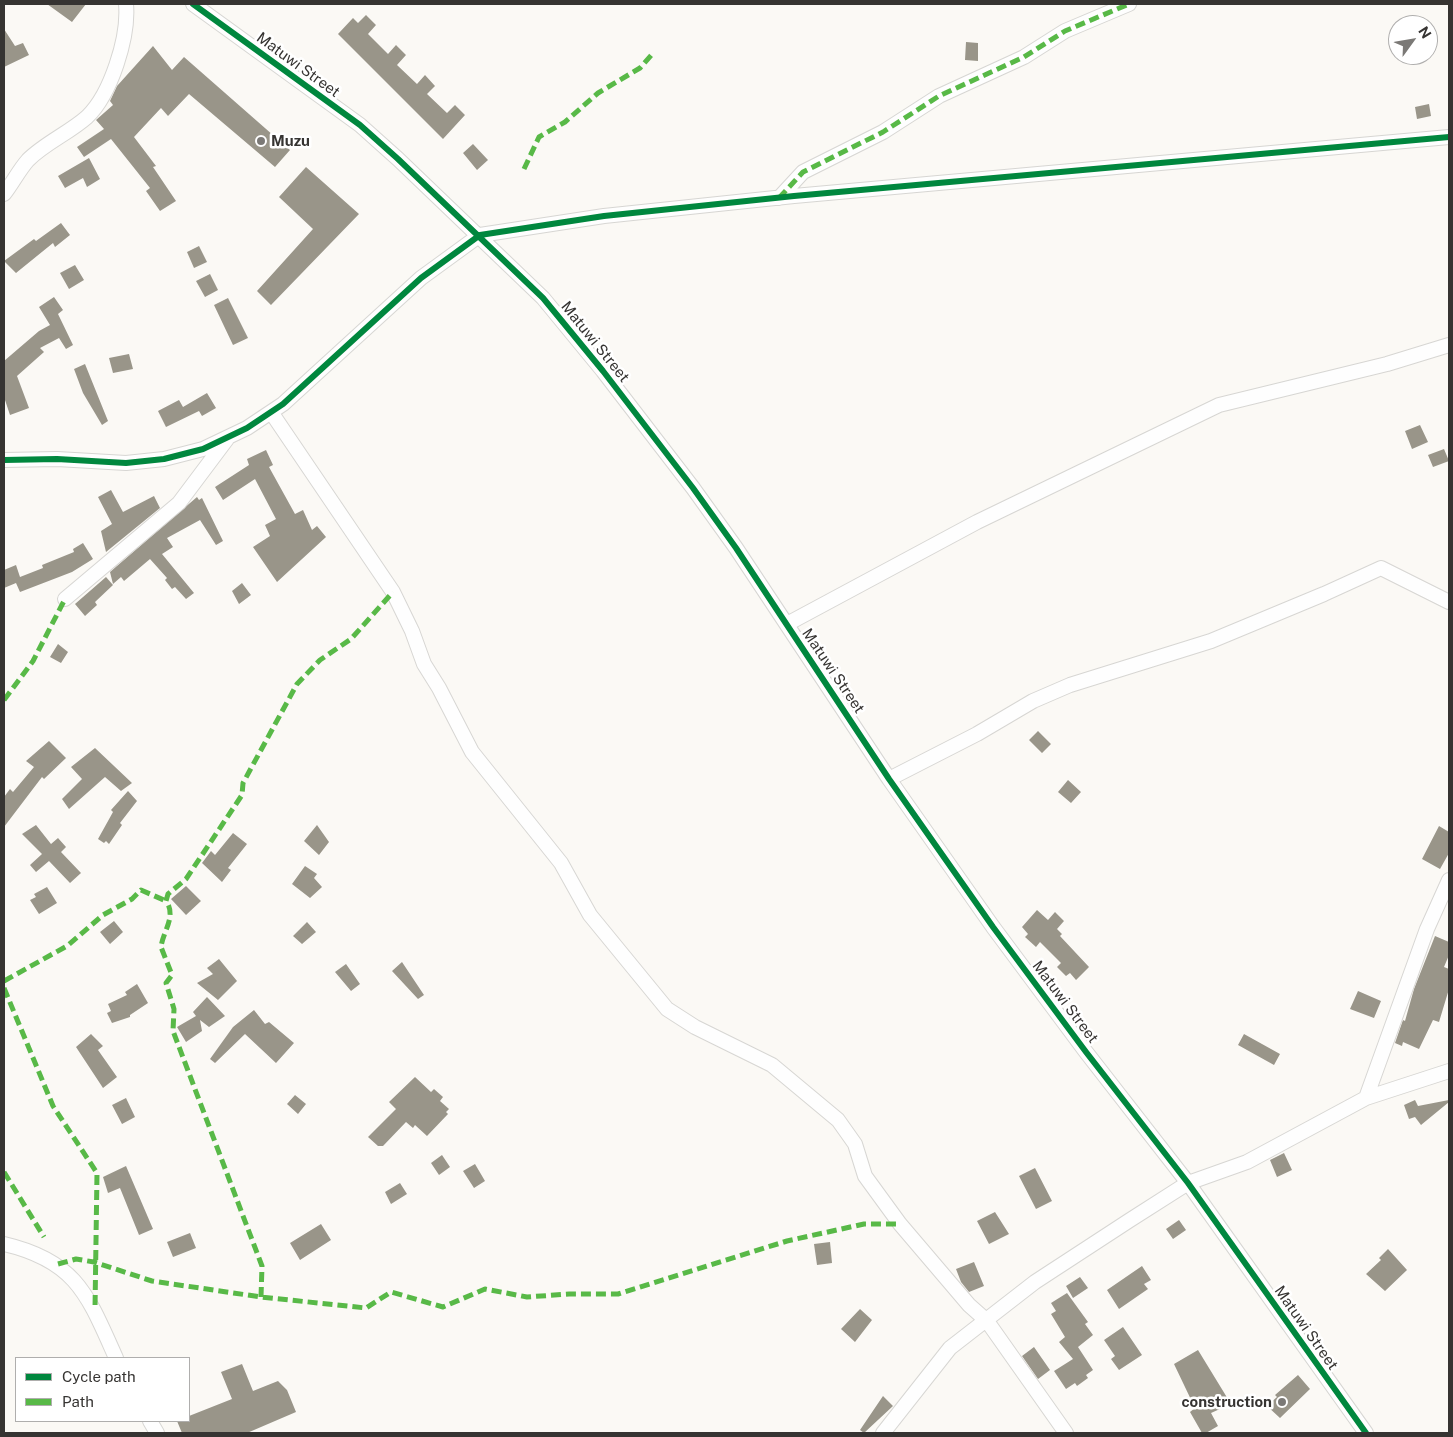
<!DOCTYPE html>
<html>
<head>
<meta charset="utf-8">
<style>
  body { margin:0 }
  #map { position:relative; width:1453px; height:1437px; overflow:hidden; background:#fbf9f5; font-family:"Public Sans",sans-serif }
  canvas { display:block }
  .frame { position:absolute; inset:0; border:5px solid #363432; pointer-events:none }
  .legend { position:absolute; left:15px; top:1357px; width:175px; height:65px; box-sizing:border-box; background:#fff; border:1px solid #afaead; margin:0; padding:6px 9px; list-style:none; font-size:15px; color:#363432 }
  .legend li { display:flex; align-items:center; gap:10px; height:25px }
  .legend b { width:25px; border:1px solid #afaead }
  .north { position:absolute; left:1388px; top:15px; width:50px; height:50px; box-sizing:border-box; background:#fff; border:1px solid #afaead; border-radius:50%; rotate:58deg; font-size:14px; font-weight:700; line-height:20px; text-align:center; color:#363432 }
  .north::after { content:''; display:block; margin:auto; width:18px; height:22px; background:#7b7976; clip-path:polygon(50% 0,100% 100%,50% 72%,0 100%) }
</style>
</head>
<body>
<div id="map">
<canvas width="1453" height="1437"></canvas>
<div class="frame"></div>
<ul class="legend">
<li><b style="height:6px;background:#00873e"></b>Cycle path</li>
<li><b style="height:6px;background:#58b947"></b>Path</li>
</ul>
<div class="north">N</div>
</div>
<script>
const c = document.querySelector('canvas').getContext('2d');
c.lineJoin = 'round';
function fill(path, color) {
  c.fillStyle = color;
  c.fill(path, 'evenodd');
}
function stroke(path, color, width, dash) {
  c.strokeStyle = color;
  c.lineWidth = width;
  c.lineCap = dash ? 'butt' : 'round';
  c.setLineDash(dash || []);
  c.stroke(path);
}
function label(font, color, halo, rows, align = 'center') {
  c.font = font + ' "Public Sans",sans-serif';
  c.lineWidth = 5;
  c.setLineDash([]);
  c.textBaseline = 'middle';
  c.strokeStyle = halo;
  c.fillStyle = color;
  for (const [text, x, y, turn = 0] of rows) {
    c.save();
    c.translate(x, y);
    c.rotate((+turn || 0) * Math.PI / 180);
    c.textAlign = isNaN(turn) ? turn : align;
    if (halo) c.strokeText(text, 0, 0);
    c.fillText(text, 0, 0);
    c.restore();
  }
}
fill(new Path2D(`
  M47,4H86L72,22Z
  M366,15L376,25L368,34L388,54L396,45L406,55L397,65L417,84L425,75L435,86L427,94L447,113L455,105L465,115L443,139L338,34L353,18L358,23Z
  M4,29L15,46L23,43L29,55L4,67Z
  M966,42L978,43V61L965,60Z
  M153,46L172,70L184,57L290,150L275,167L189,94L168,116L161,108L134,137L156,166L153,167L176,201L160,211L146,191L150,188L111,139L84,157L77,147L104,129L96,120L113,105L110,101L117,86Z
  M1429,104L1431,116L1417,119L1415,107Z
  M473,144L488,160L477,170L463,153Z
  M89,158L100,179L87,187L83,178L65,188L58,176Z
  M306,167L359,214L271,305L257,291L313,229L279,197Z
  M61,223L70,235L55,247L53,243L16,273L4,261L34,239L36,241Z
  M199,246L207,262L194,268L187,252Z
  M75,265L84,280L69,289L60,273Z
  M210,274L218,290L205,297L196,281Z
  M54,297L63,310L58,314L73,345L66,349L59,338L40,348L44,352L17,376L29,408L10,415L4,397V361L39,331L50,325L39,307Z
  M228,298L248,338L233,345L214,305Z
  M129,354L133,369L113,373L109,358Z
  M85,364L108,421L102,425L83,393L74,369Z
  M207,393L216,408L202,416L199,411L166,427L158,411L179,400L183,407Z
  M1420,425L1428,442L1412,449L1405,431Z
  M1444,449L1449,461L1433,467L1428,455Z
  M266,450L273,465L269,467L295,514L303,510L312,530L317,526L326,537L277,582L253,547L270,536L265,525L276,519L255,479L223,500L215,487L249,465L247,459Z
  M111,490L123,512L154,496L160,508L106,552L101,531L112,524L98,497Z
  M197,497L199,500L202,498L223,541L216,545L200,520L167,538L173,547L162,554L194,593L186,599L175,587L172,589L165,580L167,578L150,559L124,581L121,577L113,584L110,572Z
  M83,543L93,559L72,572L20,592L16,583L4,588V570L16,565L20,577L43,568L42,565L74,552L73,549Z
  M106,577L113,585L95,602L97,605L85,616L75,604Z
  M242,583L251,595L239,604L232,591Z
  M58,644L68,652L61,663L50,657Z
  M1038,731L1051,744L1042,753L1029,740Z
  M49,741L66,758L44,779L42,777L4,827V797L10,789L13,792L34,767L26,761Z
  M95,748L132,783L121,791L105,777L69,809L62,799L82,779L71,767Z
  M1068,780L1081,792L1071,803L1058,792Z
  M128,791L137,801L120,823L122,825L109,844L106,841L104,843L98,839L113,812L111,810Z
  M36,825L51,844L58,838L66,847L61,852L81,873L70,883L49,861L36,872L30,865L42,854L22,834Z
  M317,825L329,842L319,855L304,841Z
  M1439,826L1449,832V853L1440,869L1422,859Z
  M233,833L247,844L228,868L231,870L222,882L202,863L211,851L215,855Z
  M305,866L317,874L314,878L322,887L310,898L292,884Z
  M186,886L201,901L186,915L171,899Z
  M47,887L57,903L39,914L30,900L36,897L34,894Z
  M1037,910L1048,920L1055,912L1064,921L1057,929L1062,934L1060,936L1089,967L1076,980L1070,973L1066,976L1057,967L1061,963L1040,942L1036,947L1025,937L1028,934L1022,927Z
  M114,921L123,932L110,944L100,932Z
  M307,922L316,932L302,944L293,936Z
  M1435,936L1449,942V955L1444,967L1449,969V989L1439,1022L1433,1020L1419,1049L1403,1042L1402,1046L1395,1043L1403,1020L1405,1021L1414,989Z
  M219,959L237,981L218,1000L197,983L213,974L207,968Z
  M402,962L424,995L418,999L392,971Z
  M346,964L360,984L351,991L335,972Z
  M137,984L148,1003L130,1015V1017L112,1023L107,1013L111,1011L108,1004L127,995L125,992Z
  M1358,991L1381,1001L1374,1018L1350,1009Z
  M207,997L225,1016L209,1027L200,1020L202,1031L186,1042L177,1027L196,1016L193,1012Z
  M254,1010L265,1024L269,1022L294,1043L276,1063L245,1034L215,1063L210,1059L233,1027Z
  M91,1034L103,1046L98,1050L117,1077L103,1088L76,1047Z
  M1244,1034L1280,1054L1274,1065L1238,1045Z
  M415,1077L431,1092L434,1089L443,1097L440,1101L449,1109L446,1112L448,1114L427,1136L415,1125L413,1128L406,1122L383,1146H378L368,1137L396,1109L389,1102Z
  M295,1095L306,1104L298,1114L287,1104Z
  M126,1098L135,1117L122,1124L112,1105Z
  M1415,1100L1418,1106L1449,1100V1102L1421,1125L1415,1117L1409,1119L1404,1105Z
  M1284,1153L1292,1170L1277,1177L1270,1160Z
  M442,1155L450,1167L439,1175L431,1163Z
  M475,1164L485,1181L474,1188L463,1171Z
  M126,1166L153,1229L139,1235L120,1188L108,1193L103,1177Z
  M1035,1168L1052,1201L1036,1209L1019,1176Z
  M400,1183L407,1194L391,1204L385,1192Z
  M995,1212L1009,1234L989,1244L977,1221Z
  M1179,1220L1186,1230L1173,1239L1166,1229Z
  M321,1224L331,1240L300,1260L290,1243Z
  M190,1233L196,1248L173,1257L167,1242Z
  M830,1242L832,1263L817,1265L814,1244Z
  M1388,1249L1407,1270L1385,1291L1366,1274L1381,1260L1379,1258Z
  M974,1262L984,1286L969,1292L961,1282L956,1269Z
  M1142,1266L1151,1280L1144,1284L1148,1289L1119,1309L1107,1290Z
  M1080,1277L1088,1288L1073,1298L1066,1286Z
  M1067,1293L1088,1322L1085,1324L1093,1335L1078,1347L1093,1370L1086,1375L1088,1378L1077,1386L1075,1383L1066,1389L1054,1371L1073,1359L1059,1342L1065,1337L1051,1314L1056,1311L1051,1303Z
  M860,1309L872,1320L855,1342L841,1329Z
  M1123,1327L1142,1355L1119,1370L1111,1359L1115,1356L1104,1340Z
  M1034,1347L1050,1370L1038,1379L1022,1356Z
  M1198,1350L1231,1404L1211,1413L1218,1426L1206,1433H1202L1190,1412L1195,1408L1174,1364Z
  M242,1364L253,1391L278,1381L287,1390L296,1412L247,1433H182L177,1421H189V1416L232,1399L221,1372Z
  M1298,1375L1310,1389L1280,1418L1267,1406L1277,1397L1275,1395Z
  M883,1396L893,1406L864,1433L860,1430Z`), '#999589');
const minor = new Path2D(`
  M193,4L360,125L398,159L543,298L603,371L693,488L736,548L889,779L993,927L1086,1052L1188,1183L1366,1433
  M4,194C12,184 19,170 28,160C45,143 69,133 87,117C111,94 129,37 126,4
  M779,198L803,172L883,132L939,96L1024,57L1065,31L1129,4
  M271,412L393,592L412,631L424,664L439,688L472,752L561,863L590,915L667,1009L695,1027L772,1065L838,1120L855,1144L865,1176L900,1224L969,1305L987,1321L1066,1433
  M4,460L57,459L126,463L164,459L203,449L247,428L283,404L421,278L480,235L604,216L794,196L1449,137
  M65,599L179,503L227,439
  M787,624L977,522L1219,405L1387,364L1449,345
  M889,779L977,734L1033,701L1070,685L1211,641L1324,594L1381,568L1449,602
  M1366,1098L1427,929L1449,880
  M4,1244C77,1261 88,1296 116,1358
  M150,1421L157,1433
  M883,1433L950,1348L1035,1282L1130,1220L1188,1183L1247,1162L1366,1098L1449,1071`);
stroke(minor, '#d7d6d3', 16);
stroke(minor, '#fefefe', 14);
stroke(new Path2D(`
  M524,169L539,137L565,122L598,93L640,68L654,52
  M779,198L803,172L883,132L939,96L1024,57L1065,31L1129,4
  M4,700L33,661L65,599
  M4,981L67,946L103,915L132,899L141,890L166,901
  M4,988L53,1106L97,1173L95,1309
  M4,1172L44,1237
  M58,1264L76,1259L94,1262L152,1281L261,1297L366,1308L391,1292L443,1307L485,1289L527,1297L569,1294H618L787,1241L864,1224H900
  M261,1297L262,1266L173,1031L174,1009L166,983L172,975L161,947C163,931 177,916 166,901L168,894L186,879L242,795L243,783L297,684L320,660L351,639L393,592`), '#58b947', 5, [10, 5]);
stroke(new Path2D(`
  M193,4L360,125L398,159L543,298L603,371L693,488L736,548L889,779L993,927L1086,1052L1188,1183L1366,1433
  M4,460L57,459L126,463L164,459L203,449L247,428L283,404L421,278L480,235L604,216L794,196L1449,137`), '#00873e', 6);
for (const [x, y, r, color] of [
  [261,141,5,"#7b7976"],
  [1282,1402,5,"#7b7976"]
]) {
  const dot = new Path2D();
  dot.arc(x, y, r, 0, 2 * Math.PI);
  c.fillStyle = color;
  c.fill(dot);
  stroke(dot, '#fff', 2);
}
label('15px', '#363432', '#fff', [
  ["Matuwi Street",298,65,36],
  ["Matuwi Street",595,342,51],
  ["Matuwi Street",833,671,56],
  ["Matuwi Street",1065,1002,53],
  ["Matuwi Street",1306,1328,55]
]);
label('bold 15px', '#363432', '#fff', [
  ["Muzu",271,141],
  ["construction",1272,1402,"right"]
], 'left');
</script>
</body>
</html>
